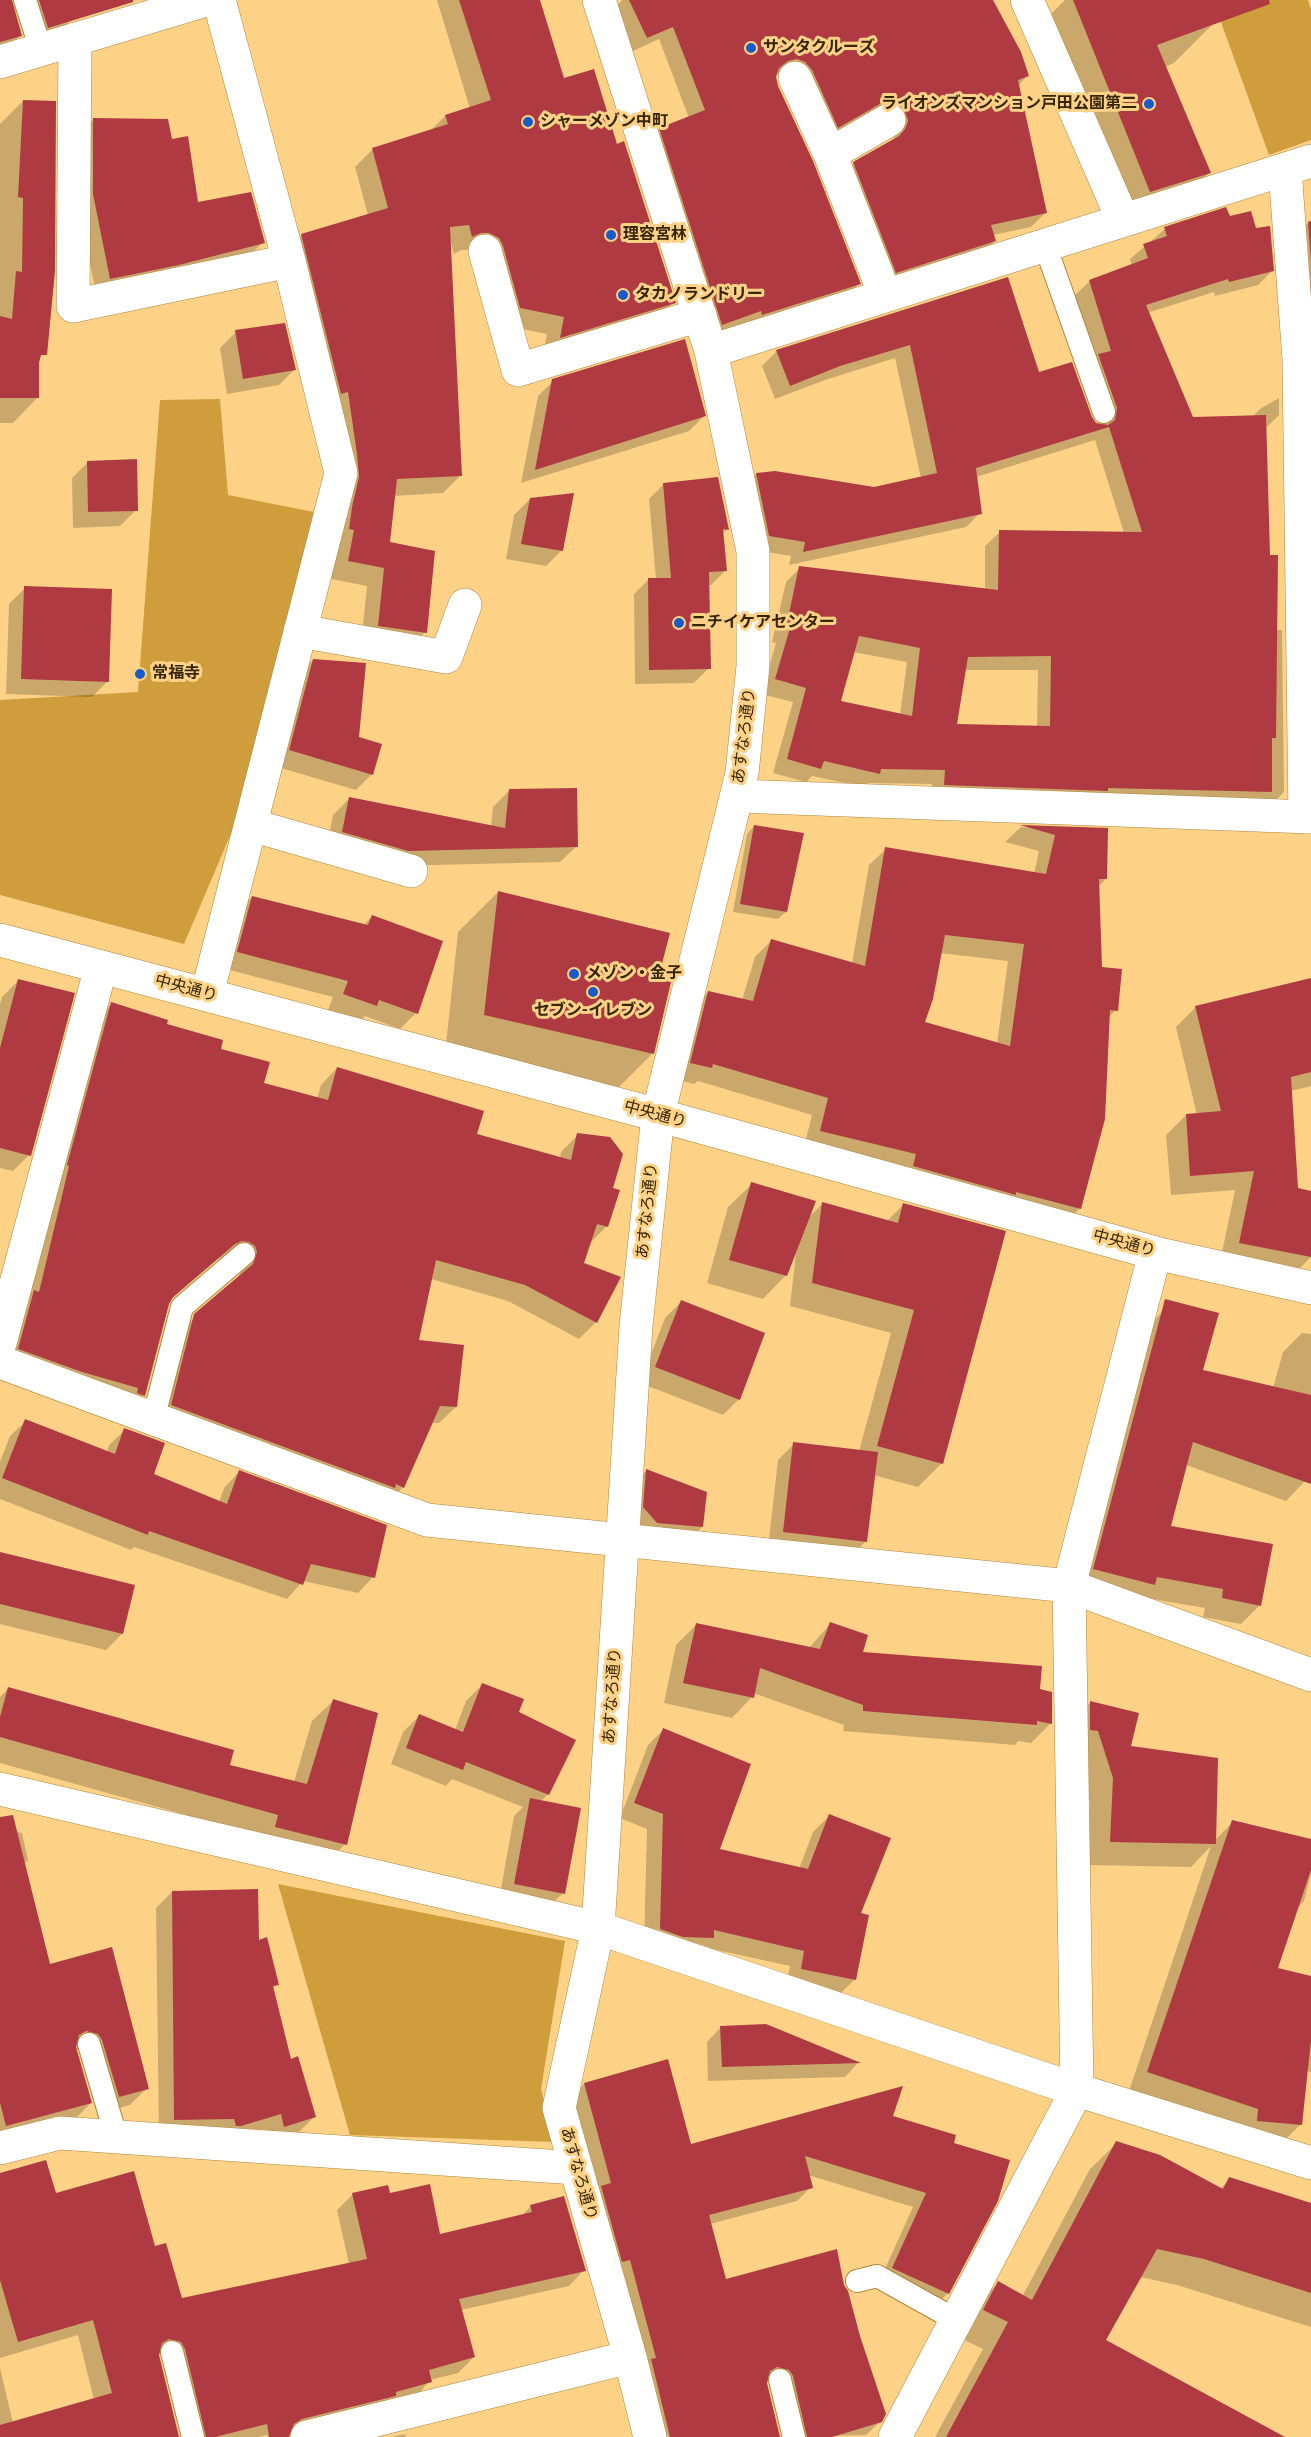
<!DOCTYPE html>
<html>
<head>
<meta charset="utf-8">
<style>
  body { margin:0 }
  canvas { display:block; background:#fdd287 }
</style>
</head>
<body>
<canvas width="1311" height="2437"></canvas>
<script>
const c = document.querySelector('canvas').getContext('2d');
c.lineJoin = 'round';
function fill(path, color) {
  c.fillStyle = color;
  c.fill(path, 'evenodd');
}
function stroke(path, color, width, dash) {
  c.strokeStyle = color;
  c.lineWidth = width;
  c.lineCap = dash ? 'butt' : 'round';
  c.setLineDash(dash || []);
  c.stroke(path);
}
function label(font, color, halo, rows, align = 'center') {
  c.font = font + ' Roboto,"Noto Sans JP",sans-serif';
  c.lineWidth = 6;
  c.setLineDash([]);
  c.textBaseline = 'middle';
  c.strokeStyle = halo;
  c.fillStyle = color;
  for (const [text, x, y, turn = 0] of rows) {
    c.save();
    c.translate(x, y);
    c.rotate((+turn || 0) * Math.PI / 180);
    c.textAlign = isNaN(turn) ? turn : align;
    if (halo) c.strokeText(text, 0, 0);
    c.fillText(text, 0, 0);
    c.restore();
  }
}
fill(new Path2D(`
  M1213,0H1308L1311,9V140L1269,155Z
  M220,399L228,495L314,512L235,824L184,944L0,895V700L138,692L160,400Z
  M278,1884L565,1941L541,2089L554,2142L350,2135Z`), '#cf9d3c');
fill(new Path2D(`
  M0,0H72L71,20L57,34L34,41L14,0H11L21,35L7,49L0,51Z
  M437,0H538L563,80L616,146L674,302L656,320L543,355L547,334L502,325L471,250H461L454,254L450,239L461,475L443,493L394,496L389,543L425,632L407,650L361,644L367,586L331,579L337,548L334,526L284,254L302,235L368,215L355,167L373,149L430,131L445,116L470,109Z
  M622,0H991L1027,76L1018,86L1045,213L1031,227L993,235L995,241L981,254L883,285L840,177L854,163L893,141L895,135L825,140L783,73L776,74L777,86L859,284L845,297L709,338L647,143L660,129L689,118L659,39L633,51L614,9Z
  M1065,0H1205L1214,23L1174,63L1165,67L1210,172L1170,212L1110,231L1031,34Z
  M23,101L38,397L13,423H0V124Z
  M94,119L171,140L197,204L263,242L249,256L96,293L79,209V133Z
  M1229,218L1255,230L1272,271L1258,285L1215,296L1214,292L1147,313L1192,419L1252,417L1260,409L1279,398V415L1265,429L1268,557L1275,630H1282L1284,792L1270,806L930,799L932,784L868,783L864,787L812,776L806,782L773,773L793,702L761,694L776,643L772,642L786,582L800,568L985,590V546L1000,532L1124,533L1095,440L976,477L980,513L966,527L789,565L791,556L755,550L742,488L756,474L874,488L921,478L895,358L825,380L775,399L762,366L777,351L1007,278L1038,374L1095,424L1103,425L1084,370L1095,360L1075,295L1090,281L1132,266L1130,259L1165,229ZM853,652L907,662L900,715L840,702ZM964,670H1038L1037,727L955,726Z
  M1308,223H1311V322L1292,239Z
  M236,332L295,369L279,385L227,394L220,348Z
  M553,381L704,416L689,431L521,483L538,396Z
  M88,462L136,510L120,526L73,528L72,478Z
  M664,484L728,529L722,534L726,570L711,585H708L709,668L694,683L635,684L634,594L648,580L656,579L649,499Z
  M530,499L562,550L546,566L506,559L514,515Z
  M25,588L108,681L92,697L6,694L9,604Z
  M313,660L358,738L372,774L356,790L274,766L297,676Z
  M509,791L577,846L560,862L391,866L327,847L333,815L349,799L491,827L493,807Z
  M754,826L786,912L778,919L733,912L747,834Z
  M1021,827L1106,830V879L1098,887L1101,969L1116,1010L1108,1018L1104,1118L1079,1209L1063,1225L804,1147L812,1115L698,1081L694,1084L674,1079L692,1009L708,992L742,1000L755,957L772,940L852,964L869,865L886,849L1034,874L1039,851L1005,842ZM940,953L1008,961L997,1044L923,1023Z
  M498,892L656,980L669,983L652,1054L612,1094L445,1054L458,932Z
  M252,897L364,925L372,916L416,1013L400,1029L365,1016L360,1021L328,1010L333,997L222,968L236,913Z
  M1311,980V1086L1291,1091L1297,1189L1311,1192V1257L1292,1276L1220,1262L1235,1190L1171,1195L1166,1135L1186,1115H1197L1176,1027L1196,1007Z
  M18,981L29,1155L13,1171L0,1168V1004L2,997Z
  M111,1004L165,1025L219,1051L263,1084L317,1099L321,1085L337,1068L475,1135L560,1158L561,1152L578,1135L611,1189L607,1226L590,1243L582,1264L596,1322L579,1339L508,1301L431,1279L417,1341L456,1407L439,1423H431L403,1487L386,1504L155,1422L178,1333L238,1279L241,1270L224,1257L217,1260L169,1301L144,1395L127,1412L2,1365L95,1021Z
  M752,1184L808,1218L822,1204L886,1222L904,1204L942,1463L918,1487L873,1475L866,1541L850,1557L768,1548L778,1460L794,1444L859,1451L891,1333L790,1306L796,1253L786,1275L763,1299L707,1283L728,1207Z
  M681,1302L739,1399L723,1415L640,1383L665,1318Z
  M1162,1312L1201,1371L1273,1388L1283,1352L1302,1333L1311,1334V1467L1305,1481L1286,1501L1186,1465L1169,1527L1260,1605L1241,1624L1203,1617L1205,1608L1141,1597L1074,1588L1143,1331Z
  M26,1421L107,1452L109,1445L125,1430L152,1475L219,1502L224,1488L239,1472L373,1577L358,1593L303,1581L287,1599L134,1547L131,1550L0,1499V1462L10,1436Z
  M646,1471L702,1527L686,1543L628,1523L630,1487Z
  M0,1554L122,1634L106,1650L0,1624Z
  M831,1623L860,1653L1038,1691L1051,1723L1031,1743L1018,1741L1015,1745L843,1731L844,1725L753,1693L752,1697L732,1718L664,1703L676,1645L697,1624L809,1648Z
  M482,1685L517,1713L548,1794L540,1802L563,1893L547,1909L499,1900L514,1816L523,1807L452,1779L446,1786L391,1764L403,1732L419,1716L455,1730L466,1701Z
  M9,1688L228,1766L294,1782L312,1721L333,1701L345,1844L325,1865L258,1835L0,1763V1697Z
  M1090,1703L1215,1840L1233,1822L1311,1841V1873L1304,1901L1296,1909L1276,1969L1311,1977V2072L1306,2071L1300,2125L1281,2144L1129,2091L1211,1846L1191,1867L1087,1865L1090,1802L1067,1726Z
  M664,1729L718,1850L799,1869L813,1832L829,1816L859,1915L855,1979L839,1995L786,1985L790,1966L703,1947L644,1945L647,1829L620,1818L648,1745Z
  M0,1828L22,1833L28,1860L23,1864L49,1966L147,2088L130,2105L102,2113L81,2051L75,2049L91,2103L74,2120L0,2139Z
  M172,1892L257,1942L277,1984L272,1990L290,2061L315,2116L299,2132L269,2142L265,2129L224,2142L159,2135L156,1908Z
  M766,2025L858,2063L845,2077L708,2081L707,2042L721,2027Z
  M584,2084L690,2146L891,2117L952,2144L996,2200L947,2294L933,2308L879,2282L913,2207L808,2175L811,2187L797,2201L710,2224L725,2281L843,2285L881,2421L866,2435L791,2437L770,2381H765L779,2437H652L570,2098Z
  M1117,2143L1220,2189L1230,2179L1311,2205V2327L1177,2285L1140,2277L1104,2341L1282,2437H935L983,2349L958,2337L972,2309L998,2283L1022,2297L1090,2169Z
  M0,2175L55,2195L154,2248L181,2300L349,2264L337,2210L352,2195H389L438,2235L520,2217L531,2206L584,2270L569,2286L461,2310L474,2357L458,2373L430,2380L415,2398L379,2411L287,2433V2437H268L267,2435L258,2437H187L166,2358L157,2353L178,2437H0V2368L13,2423L94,2400L78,2335L0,2358Z
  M405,2434L406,2437H391Z`), '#0003');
fill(new Path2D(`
  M0,0H12L22,36L0,42Z
  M39,0H133V2L48,28Z
  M459,0H540L564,78L594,69L617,144L624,141L676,303L560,338L564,317L520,308L503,246L499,238L489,233H481L472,237L469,225L450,227L462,476L397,479L390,542L435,551L427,633L378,626L384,568L348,561L354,530L349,529L352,507L359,477L357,454L348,392L341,394L301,234L388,208L372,148L448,124L445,115L491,100Z
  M629,0H993L1021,52L1029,76L1018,80L1047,213L991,225L996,241L896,273L853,162L899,136L905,129L908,121L905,111L899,104L888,101L880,104L838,128L812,70L805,62L797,59L788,61L779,68L776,77L778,86L813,161L861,284L762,315L761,311L722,325L659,128L705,110L673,27L647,38Z
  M1073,0H1269L1270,4L1157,45L1211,173L1150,192Z
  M23,100L56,101L55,271L47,355H41L39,363V398H0V316L12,319L16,271L22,272L23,198L18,197Z
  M93,118L168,119L172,139L188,136L198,202L251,192L265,243L179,265L110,279L93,194Z
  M1226,207L1230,216L1251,211L1256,228L1270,226L1274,271L1229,282L1228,279L1146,305L1193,417L1266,415L1270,555H1278L1276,738H1272V792L1108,788V791L944,785L945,770L881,769L880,774L824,761L821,769L787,759L806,688L775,679L790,628H786L799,566L998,590L999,530L1142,532L1109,427L976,468L982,514L803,552L805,542L769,536L756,473L775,471L874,487L937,473L910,345L840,366L790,386L776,350L1008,277L1039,372L1072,362L1092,417L1096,423L1108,425L1115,420L1117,408L1098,354L1111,351L1089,280L1148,258L1143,244L1167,236L1164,227ZM859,636L920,648L912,716L841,701ZM1051,656L1050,726L957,724L968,657Z
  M1311,221V262L1308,222Z
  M285,323L296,370L243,379L235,330Z
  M685,339L706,416L535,470L552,379Z
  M137,459L138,511L88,512L87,461Z
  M718,477L729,530L723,529L727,571L709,572L711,669L649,670L648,578H671L663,483Z
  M574,493L563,551L521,544L530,498Z
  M24,586L112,589L109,682L21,679Z
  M313,659L366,663L359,737L382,744L373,775L289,750Z
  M577,788L578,847L408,851L342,832L349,797L505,828L509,789Z
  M754,825L804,833L787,912L740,904Z
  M1020,825L1108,828L1107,879H1099L1102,967L1122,969L1118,1011L1110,1010L1105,1119L1081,1209L1016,1192V1195L913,1166L916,1154L820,1131L828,1098L713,1064L712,1068L690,1063L708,991L753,1001L771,939L865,966L885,847L1046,874L1055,835ZM945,935L1024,944L1010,1046L925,1022L933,999Z
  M498,891L670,933L658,979L671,982L654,1054L484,1015Z
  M252,896L368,925L372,915L443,941L418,1014L379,1000L377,1006L343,994L348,981L237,952Z
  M1311,978V1072L1291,1077L1298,1188L1311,1191V1257L1239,1243L1254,1171L1190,1176L1186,1114L1221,1111L1195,1006Z
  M18,979L75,993L31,1156L0,1148V1048Z
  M111,1002L168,1020L167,1024L223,1040L221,1049L270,1062L264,1083L328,1100L337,1067L484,1111L477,1134L571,1160L577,1133L610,1137L623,1154L613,1188L620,1190L608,1227L597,1224L584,1263L621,1277L597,1323L525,1285L436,1260L419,1340L464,1345L457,1407L440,1406L404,1488L396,1484L395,1488L171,1405L194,1314L253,1264L257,1252L255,1246L249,1242L242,1241L235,1244L173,1297L169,1304L145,1396L137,1393L138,1388L82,1372L18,1349L34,1290L39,1292L69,1166L67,1165Z
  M751,1182L816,1201L787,1276L729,1260Z
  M822,1202L898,1223L903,1203L1006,1231L943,1464L877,1446L914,1310L812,1283Z
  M1165,1299L1219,1313L1203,1370L1311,1395V1484L1193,1442L1171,1526L1273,1544L1261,1606L1222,1598L1223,1589L1157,1577L1155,1585L1093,1569Z
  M681,1300L765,1333L740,1400L655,1367Z
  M25,1419L115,1454L124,1428L165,1443L154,1474L227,1504L239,1470L387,1525L375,1578L311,1564L303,1585L149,1531L148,1535L2,1478Z
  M793,1442L878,1452L867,1542L783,1532Z
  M646,1469L707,1492L703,1527L657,1523L643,1507Z
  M0,1552L135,1585L123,1634L0,1604Z
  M830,1622L868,1635L863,1652L1042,1666L1040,1689L1052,1692V1724L1037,1721V1725L863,1711V1705L760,1668L754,1698L683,1683L696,1623L820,1649Z
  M482,1683L524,1699L519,1712L576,1740L549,1795L466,1762L463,1770L406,1748L419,1714L463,1732Z
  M8,1687L234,1750L230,1765L307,1784L333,1699L378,1713L347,1845L275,1827L278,1815L0,1737V1717Z
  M1090,1701L1139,1713L1131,1746L1218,1758L1216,1844L1110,1842L1113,1778L1098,1731L1090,1730Z
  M663,1728L751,1764L720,1849L808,1869L829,1814L891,1838L861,1913L869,1915L856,1980L801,1969L804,1951L714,1930V1938L683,1937L660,1929L663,1814L634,1803Z
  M530,1798L581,1808L565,1894L514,1884Z
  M13,1815L50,1964L112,1947L149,2089L119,2097L102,2040L98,2034L86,2031L79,2035L76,2047L92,2103L6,2126L0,2103V1817Z
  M1232,1820L1311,1839V1870L1278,1968L1311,1976V2040L1302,2125L1257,2121L1258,2109L1147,2072Z
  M258,1889L259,1940L267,1937L279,1985L273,1986L291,2059L298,2056L316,2117L284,2127L281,2114L241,2126H236L234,2119L174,2120L172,1891Z
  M766,2024L861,2063L722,2067L720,2026Z
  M668,2059L691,2144L903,2086L893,2116L956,2135L954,2143L1010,2160L998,2201L949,2294L892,2268L926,2193L805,2156L813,2188L709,2215L726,2279L837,2249L844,2285L848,2291L860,2336L886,2414L882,2422L832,2437H807L793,2376L789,2370L777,2367L770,2371L767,2383L780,2437H670L651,2359L656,2358L630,2260L622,2262L601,2186L611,2183L584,2083Z
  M1116,2141L1160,2155L1223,2189L1229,2177L1311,2203V2293L1204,2259L1157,2249L1106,2340L1285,2437H946L1008,2322L983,2310L998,2281L1032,2300Z
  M46,2160L56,2193L134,2171L155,2246L166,2243L182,2298L367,2259L352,2193L388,2185L390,2193L430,2184L440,2234L532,2212L530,2205L564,2196L586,2271L459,2299L475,2357L429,2370L432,2382L396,2392V2396L302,2419L294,2424L289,2437H269L267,2424L215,2437H206L185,2349L181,2342L169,2339L162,2343L159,2355L179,2437H0V2425L112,2393L93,2320L18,2342L0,2280V2173Z`), '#b03a42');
const lane = new Path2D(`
  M25,0L41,50
  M1045,245L1104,412
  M153,1420L182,1307L244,1254
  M89,2044L116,2136
  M857,2281L877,2276L956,2320
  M172,2352L193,2437
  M780,2380L794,2437`);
const street = new Path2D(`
  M599,0L711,351L753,551V666L742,773L658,1115L636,1326L598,1928L559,2108L630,2357L650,2437
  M1027,0L1123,220
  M75,39L73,306L289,261
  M0,62L206,0
  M795,78L830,154
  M1285,170L1299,359L1305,817
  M485,251L518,370L700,315
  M885,295L830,154L889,120
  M711,351L1311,161
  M300,631L446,657L465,605
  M737,796L1311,817
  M251,825L411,871
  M207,994L341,473L289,261L219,0
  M0,1343L101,967
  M0,1362L427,1520L1069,1586L1311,1675
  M0,1789L598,1928L1077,2090L1311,2163
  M0,2148L60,2133L576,2168
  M307,2437L630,2357
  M895,2437L1077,2090L1069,1586L1155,1253`);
const secondary = new Path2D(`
  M0,940L658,1115L1155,1253L1311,1288`);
stroke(lane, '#ae853a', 24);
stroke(street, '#ae853a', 34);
stroke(secondary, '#ae853a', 34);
stroke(lane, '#fff', 22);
stroke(street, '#fff', 33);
stroke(secondary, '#fff', 33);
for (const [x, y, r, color] of [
  [751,48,6,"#1b5bc6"],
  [1149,104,6,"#1b5bc6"],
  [528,122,6,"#1b5bc6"],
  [611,235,6,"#1b5bc6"],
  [623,295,6,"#1b5bc6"],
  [679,623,6,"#1b5bc6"],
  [140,674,6,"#1b5bc6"],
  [574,974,6,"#1b5bc6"],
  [593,992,6,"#1b5bc6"]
]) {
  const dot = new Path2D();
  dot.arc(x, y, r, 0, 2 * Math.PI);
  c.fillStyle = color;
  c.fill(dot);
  stroke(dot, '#fdd287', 2);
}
label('bold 16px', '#362505', '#fdd287', [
  ["サンタクルーズ",763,48],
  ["ライオンズマンション戸田公園第二",1137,104,"right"],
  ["シャーメゾン中町",540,122],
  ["理容宮林",623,235],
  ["タカノランドリー",635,295],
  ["ニチイケアセンター",691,623],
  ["常福寺",152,674],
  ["メゾン・金子",586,974],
  ["セブン-イレブン",593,1011,"center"]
], 'left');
label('16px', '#362505', '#fdd287', [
  ["あすなろ通り",745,736,-83],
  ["中央通り",186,989,15],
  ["中央通り",655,1115,15],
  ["あすなろ通り",648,1211,-84],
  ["中央通り",1124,1244,15],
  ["あすなろ通り",613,1696,-86],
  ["あすなろ通り",578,2174,74]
]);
</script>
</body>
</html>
